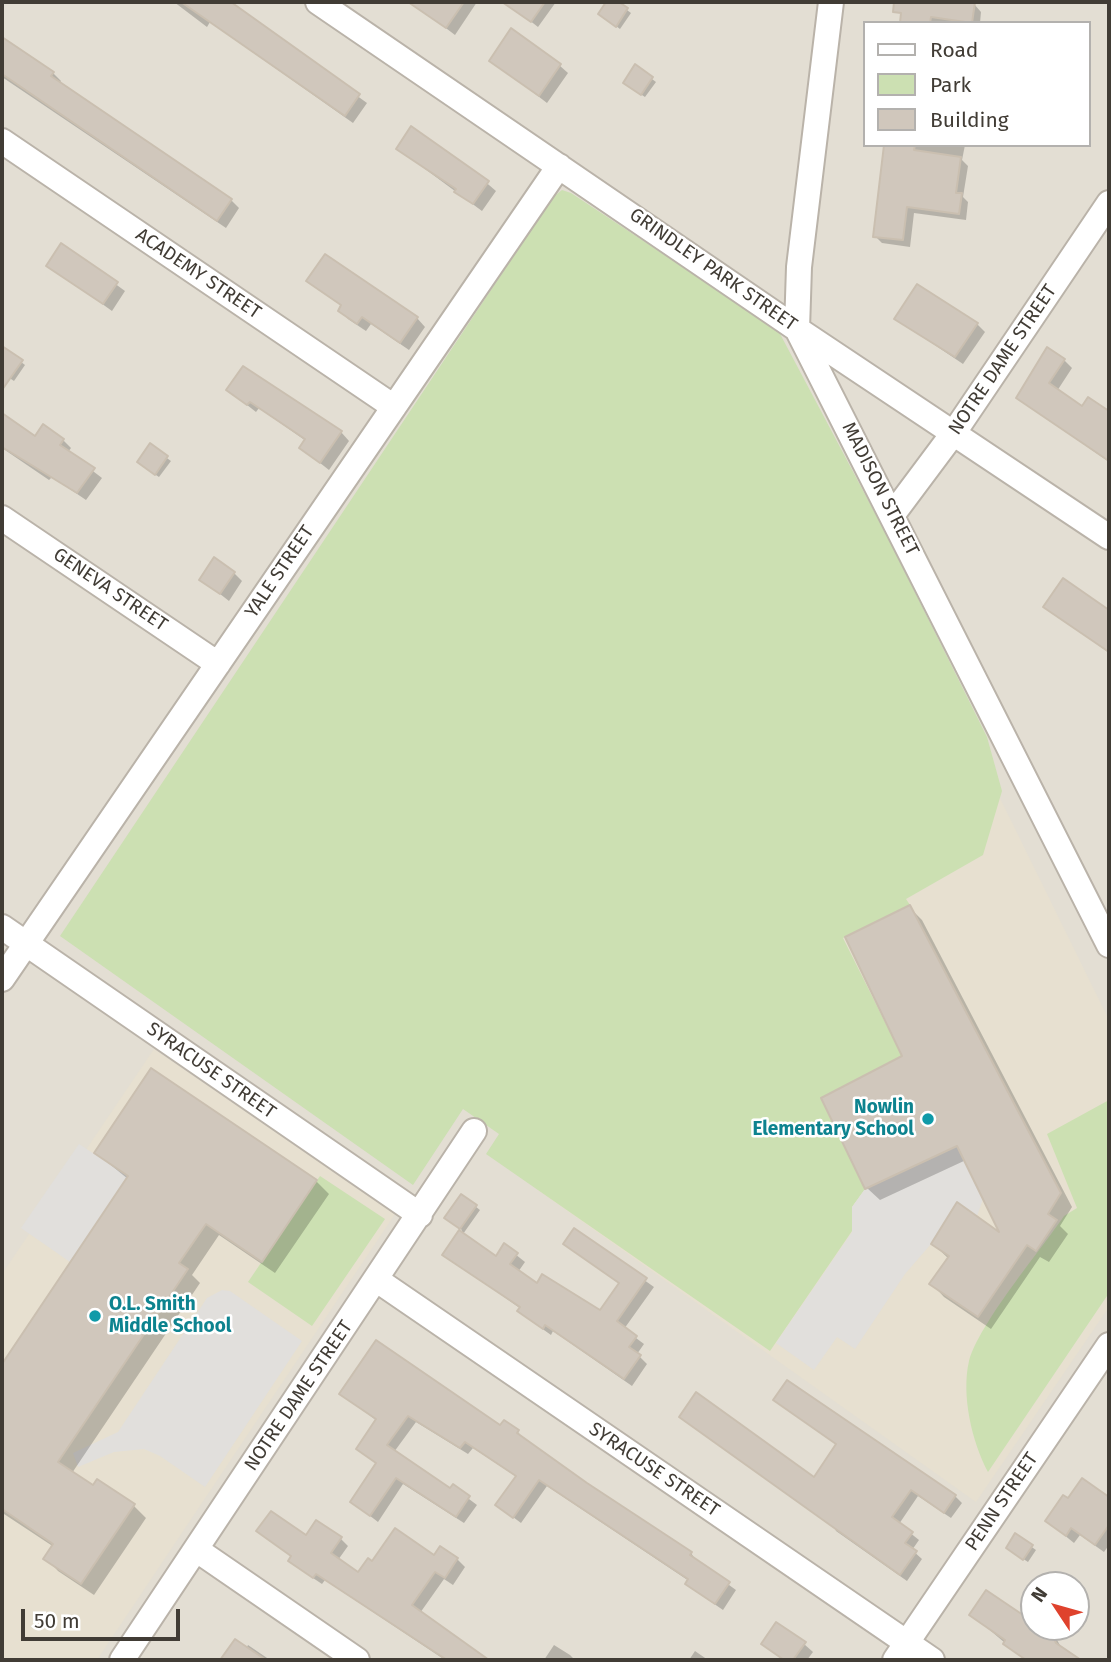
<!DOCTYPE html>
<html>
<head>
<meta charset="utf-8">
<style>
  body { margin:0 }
  #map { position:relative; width:1111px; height:1662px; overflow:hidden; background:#f0ece5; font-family:"Fira Sans",sans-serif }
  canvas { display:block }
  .frame { position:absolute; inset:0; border:4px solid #413c35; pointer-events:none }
  .legend { position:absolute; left:863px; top:21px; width:228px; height:126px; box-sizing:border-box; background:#fff; border:2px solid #b3b1ae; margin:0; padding:9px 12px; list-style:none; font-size:21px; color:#413c35 }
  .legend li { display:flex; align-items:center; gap:14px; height:35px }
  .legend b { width:35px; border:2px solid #b3b1ae }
  .north { position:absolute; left:1020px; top:1571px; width:70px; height:70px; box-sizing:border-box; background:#fff; border:2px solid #b3b1ae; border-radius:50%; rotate:306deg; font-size:19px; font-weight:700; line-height:28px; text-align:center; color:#413c35 }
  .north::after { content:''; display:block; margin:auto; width:24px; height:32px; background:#df422d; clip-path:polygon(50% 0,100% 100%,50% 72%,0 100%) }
  .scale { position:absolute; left:21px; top:1609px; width:159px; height:32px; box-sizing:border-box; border:4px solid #413c35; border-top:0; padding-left:9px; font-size:21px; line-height:24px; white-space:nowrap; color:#413c35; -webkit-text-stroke:5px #fff; paint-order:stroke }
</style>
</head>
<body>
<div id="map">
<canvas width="1111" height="1662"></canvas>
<div class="frame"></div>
<ul class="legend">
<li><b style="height:9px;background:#fff"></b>Road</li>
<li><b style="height:19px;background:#cce0b2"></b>Park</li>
<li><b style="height:19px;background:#d0c7bc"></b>Building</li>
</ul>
<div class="north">N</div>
<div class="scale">50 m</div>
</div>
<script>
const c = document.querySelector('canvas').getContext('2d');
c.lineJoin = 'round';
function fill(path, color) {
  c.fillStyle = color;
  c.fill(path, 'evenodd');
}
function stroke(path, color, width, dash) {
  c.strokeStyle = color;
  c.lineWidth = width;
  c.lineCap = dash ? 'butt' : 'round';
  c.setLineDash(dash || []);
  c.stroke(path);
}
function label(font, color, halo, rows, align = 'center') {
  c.font = font + ' "Fira Sans",sans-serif';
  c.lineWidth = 5;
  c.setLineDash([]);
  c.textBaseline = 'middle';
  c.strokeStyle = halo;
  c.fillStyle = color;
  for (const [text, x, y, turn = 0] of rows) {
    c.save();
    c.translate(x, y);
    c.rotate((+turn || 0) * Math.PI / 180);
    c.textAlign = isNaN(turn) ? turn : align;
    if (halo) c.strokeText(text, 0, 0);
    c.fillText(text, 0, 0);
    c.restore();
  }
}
fill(new Path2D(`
  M2,2H1109V1660H2ZM864,23H1088V145H864ZM1034,1585H1076V1627H1034Z`), '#e3ded3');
fill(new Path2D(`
  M993,784L1109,1020V1307L976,1502L535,1188L715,926Z
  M154,1049L395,1214L97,1660H2V1274Z`), '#e7e0d0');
fill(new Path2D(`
  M562,190L571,193L778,330L886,534L987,737L1002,791L983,855L906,899L910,905L843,938L902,1056L821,1098L865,1189L852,1207V1231L770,1351L486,1154L499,1134L463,1109L413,1185L60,936L553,197Z
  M1109,1100V1293L988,1472C972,1442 961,1395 969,1361C979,1324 1040,1251 1064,1216L1077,1208L1047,1134Z
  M320,1176L385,1219L312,1326L248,1282Z`), '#cce0b2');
fill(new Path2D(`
  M79,1144L128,1176L70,1262L21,1228Z
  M957,1146L983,1199L977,1216L957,1202L931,1244L905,1274L855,1349L837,1337L814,1370L776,1343L852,1232V1207L865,1189Z
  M222,1290L230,1291L302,1341L205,1487L160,1456L144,1449L114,1452L78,1467L73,1453L118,1432L207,1298Z`), '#e1dfdc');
fill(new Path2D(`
  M174,2H227L367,103L353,123L210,22L207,27Z
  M427,2H477L455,35L422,10Z
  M521,2H556L538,27L515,9Z
  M609,2H616L631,13L620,29L600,14Z
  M902,2L974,4L981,12L980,23H900Z
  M2,39L53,73L61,81L59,84L231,200L239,208L226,228L2,77Z
  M491,60L559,65L568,73L547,103Z
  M636,67L656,82L645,97L628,86Z
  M412,128L461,161L496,191L482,211L398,149Z
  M886,145H965L962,160L968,166L963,197L968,202L966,220L914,213L910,247L882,243L875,236Z
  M62,245L125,291L112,311L48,265Z
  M309,281L417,318L425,327L409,350L371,324L366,331L348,319L340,310L343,307Z
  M896,319L977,324L985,332L963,364Z
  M4,349L25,365L14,381L2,373Z
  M1064,360L1072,368L1057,391L1082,408L1089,399L1109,415V462L1018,398Z
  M228,390L341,432L349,441L329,470L301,448L306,441L259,408L256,412Z
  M2,415L35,439L63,440L71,448L68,452L102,478L86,500L52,477L49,480L2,448Z
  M150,446L171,461L159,477L142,466Z
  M234,573L242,581L229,601L201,579Z
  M1063,580L1109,611V653L1046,606Z
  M909,907L922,920L1072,1207L1060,1226L1068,1234L1049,1262L1040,1257L991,1329L944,1297L932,1284L949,1259L933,1244L1003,1237L966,1160L880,1200L867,1188L904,1057Z
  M152,1070L316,1181L329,1194L275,1273L219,1235L192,1275L200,1283L72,1473L93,1488L134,1506L146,1518L94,1595L58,1571L46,1558L54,1547L4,1514L2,1518V1367L128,1179L96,1153Z
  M462,1196L480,1210L463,1234L496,1258L505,1246L525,1262L518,1272L537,1285L600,1312L620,1284L565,1244L575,1231L654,1287L624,1329L644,1344L637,1354L647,1364L632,1386L553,1331L551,1335L527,1318L521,1309L444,1254L462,1230L450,1221Z
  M342,1394L518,1432L524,1440L691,1553L697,1562L736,1590L723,1610L694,1590L687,1583L689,1581L547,1486L521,1523L497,1505L517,1477L473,1448L468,1454L416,1422L394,1452L450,1490L453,1487L477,1505L464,1523L403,1484L378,1522L352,1502L377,1464L358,1449L377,1421Z
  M838,1445L955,1496L962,1503L951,1518L918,1496L899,1524L919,1540L912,1550L922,1559L907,1581L836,1531L814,1479Z
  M1083,1481L1109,1499V1545L1104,1552L1080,1535L1074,1543L1047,1521L1069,1501Z
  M258,1531L341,1539L348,1546L338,1560L358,1574L373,1564L435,1557L457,1559L465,1567L453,1585L444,1579L420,1613L485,1660H445L325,1580L322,1584L298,1568L290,1560L292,1557Z
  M1016,1536L1036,1550L1028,1562L1011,1551Z
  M971,1614L1023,1618L1034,1614V1627H1050L1062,1649L1078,1660H1025Z
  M235,1641L246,1649L248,1645L270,1660H222Z
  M763,1644H804L813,1652L807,1660H783Z
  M554,1645L570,1655L575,1660H544Z
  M695,1651L708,1660H689Z`), '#0003');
const building = new Path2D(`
  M181,2H231L360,94L345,116Z
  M408,2H464L446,28Z
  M502,2H545L531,22Z
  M606,2H619L628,8L616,27L598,14Z
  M894,2H975L972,23L931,17L930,23H900L901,13L893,12Z
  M511,28L561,64L539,96L489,61Z
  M2,37L54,72L51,76L232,199L217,221L2,74Z
  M635,64L653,77L641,95L623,83Z
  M411,126L489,181L473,204L454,192L456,189L396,149Z
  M884,145H915L914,150L961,157L956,193H962L959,214L907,207L903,240L873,237Z
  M61,243L118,282L103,304L46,266Z
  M325,254L418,317L400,343L362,317L357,324L338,311L341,305L306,281Z
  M917,284L978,323L955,357L894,319Z
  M2,346L23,360L2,390Z
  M1047,347L1065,359L1049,383L1082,406L1088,397L1109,411V461L1016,398Z
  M243,366L342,431L320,463L299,448L305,439L250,402L247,405L226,390Z
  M2,413L35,436L43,424L64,439L60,445L95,468L77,493L2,447Z
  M150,443L168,456L155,475L137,462Z
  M214,557L235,572L220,594L199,580Z
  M1063,578L1109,610V652L1043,607Z
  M910,905L1061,1193L1048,1214L1057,1220L1036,1251L1027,1245L978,1317L929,1284L949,1256L931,1244L957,1202L999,1232L957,1146L865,1189L821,1098L902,1056L845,937Z
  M151,1068L317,1180L262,1262L206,1224L179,1263L188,1269L58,1462L93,1485L97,1479L135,1504L81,1584L43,1559L53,1544L2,1509V1364L128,1176L94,1153Z
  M461,1194L477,1205L460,1229L444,1218Z
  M574,1228L647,1278L617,1321L637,1336L629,1347L641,1355L624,1379L545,1325L543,1329L517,1311L520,1307L442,1255L459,1230L496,1256L504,1243L518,1253L510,1264L537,1283L542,1274L600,1310L619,1283L563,1244Z
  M376,1340L500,1425L504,1420L519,1430L517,1433L587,1483L692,1552L690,1555L730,1582L715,1604L685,1584L688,1579L539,1480L513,1518L495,1505L516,1476L465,1442L460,1448L408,1416L387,1445L450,1488L453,1484L470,1496L456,1517L396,1478L370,1516L350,1502L376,1463L356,1449L376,1419L339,1394Z
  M787,1380L956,1495L944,1513L911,1490L892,1517L913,1532L905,1543L917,1551L900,1575L679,1417L696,1392L814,1477L836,1444L773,1400Z
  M1082,1478L1109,1497V1525L1095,1545L1071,1528L1066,1536L1045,1521L1063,1495L1068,1498Z
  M271,1511L306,1535L316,1520L342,1537L331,1553L358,1572L368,1558L372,1561L395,1528L434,1555L440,1546L458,1558L445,1578L435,1572L412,1605L489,1660H447L316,1574L313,1578L288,1561L291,1556L256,1531Z
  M1015,1533L1033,1545L1023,1560L1006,1548Z
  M986,1590L1023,1615L1034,1600V1627H1049L1056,1643L1081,1660H1026L1003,1644L1005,1640L969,1615Z
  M776,1622L806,1642L793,1660H784L761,1644Z
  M235,1639L266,1660H220Z`);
fill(building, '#d0c7bc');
stroke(building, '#cabfb0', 2);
const minor = new Path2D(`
  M318,2L797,329L1109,537
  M831,2L799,267L797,329L1109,945
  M2,141L394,407
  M893,514L955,431L1109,203
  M2,518L218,664
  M2,927L420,1215
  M2,979L559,166
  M377,1280L932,1660
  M197,1550L357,1660
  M122,1660L474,1131
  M895,1660L1109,1345`);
stroke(minor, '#bab3a9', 28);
stroke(minor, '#fff', 24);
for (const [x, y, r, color] of [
  [928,1119,7,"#0f9aa8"],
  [95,1316,7,"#0f9aa8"]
]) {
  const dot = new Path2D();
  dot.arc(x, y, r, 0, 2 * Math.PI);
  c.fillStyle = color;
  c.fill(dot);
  stroke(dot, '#fff', 2.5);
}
label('19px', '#413c35', '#fff', [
  ["GRINDLEY PARK STREET",713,270,35],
  ["ACADEMY STREET",198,274,34],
  ["NOTRE DAME STREET",1003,360,-56],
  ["MADISON STREET",880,489,63],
  ["YALE STREET",280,572,-56],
  ["GENEVA STREET",110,590,34],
  ["SYRACUSE STREET",211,1071,35],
  ["NOTRE DAME STREET",299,1396,-56],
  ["SYRACUSE STREET",654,1470,34],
  ["PENN STREET",1002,1502,-56]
]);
label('bold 19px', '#0d838f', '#fff', [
  ["Nowlin",914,1108],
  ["Elementary School",914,1130],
  ["O.L. Smith",109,1305,"left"],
  ["Middle School",109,1327,"left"]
], 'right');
</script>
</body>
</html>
